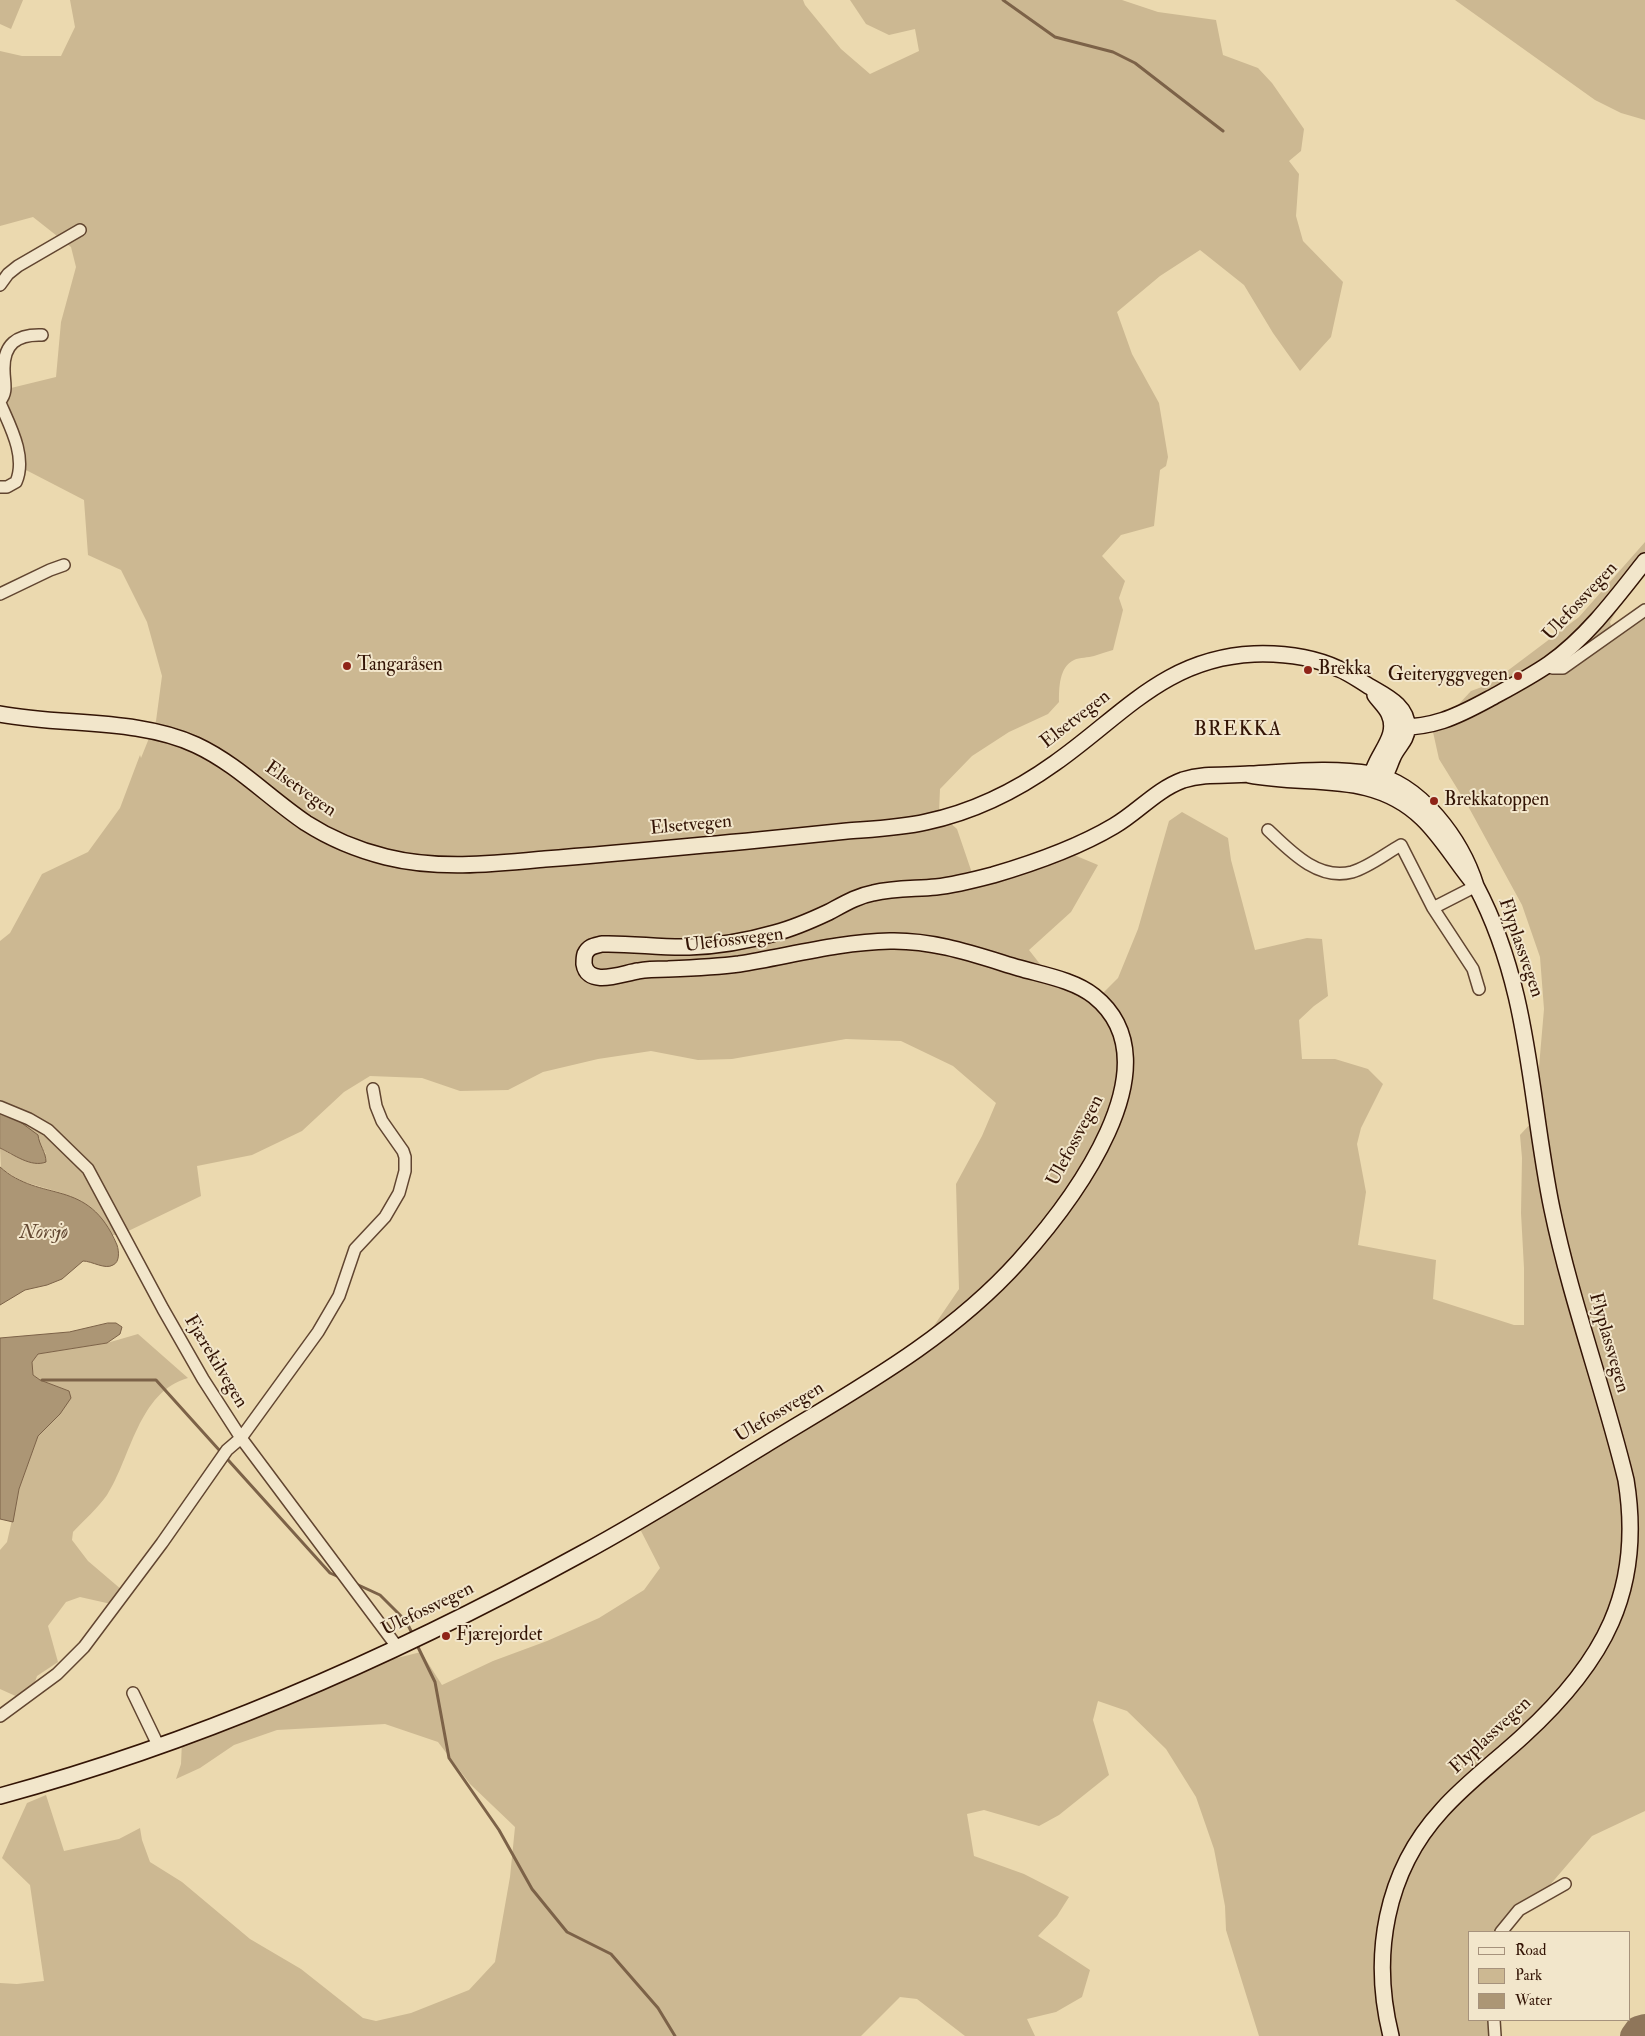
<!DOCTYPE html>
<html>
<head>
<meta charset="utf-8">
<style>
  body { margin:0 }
  #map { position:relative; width:1645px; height:2036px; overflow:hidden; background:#ebd9af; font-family:"IM FELL Double Pica",serif }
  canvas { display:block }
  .legend { position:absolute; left:1468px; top:1931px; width:162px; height:90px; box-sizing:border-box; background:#f2e6cb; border:1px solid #a6927c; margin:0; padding:6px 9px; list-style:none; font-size:15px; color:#331405 }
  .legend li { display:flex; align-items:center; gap:10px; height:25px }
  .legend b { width:25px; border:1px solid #a6927c }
</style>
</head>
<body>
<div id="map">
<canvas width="1645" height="2036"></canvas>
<ul class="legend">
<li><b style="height:6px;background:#f2e6cb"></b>Road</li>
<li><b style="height:14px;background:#ccb892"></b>Park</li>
<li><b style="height:14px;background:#ac9675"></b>Water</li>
</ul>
</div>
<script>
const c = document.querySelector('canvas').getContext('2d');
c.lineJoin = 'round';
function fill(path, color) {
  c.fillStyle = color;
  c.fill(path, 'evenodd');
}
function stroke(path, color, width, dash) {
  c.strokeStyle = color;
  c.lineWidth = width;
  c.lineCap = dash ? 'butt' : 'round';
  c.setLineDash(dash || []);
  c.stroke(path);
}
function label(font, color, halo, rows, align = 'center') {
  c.font = font + ' "IM FELL Double Pica",serif';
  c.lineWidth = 4;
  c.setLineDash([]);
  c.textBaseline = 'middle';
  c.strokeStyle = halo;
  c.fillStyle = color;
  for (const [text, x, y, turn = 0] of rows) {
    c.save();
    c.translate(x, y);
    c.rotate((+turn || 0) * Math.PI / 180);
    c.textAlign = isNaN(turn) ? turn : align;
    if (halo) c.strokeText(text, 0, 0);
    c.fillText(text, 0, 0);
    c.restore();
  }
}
fill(new Path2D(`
  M0,0H23L11,29L0,24Z
  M70,0H803L805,5L841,49L870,74L919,51L915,29L889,35L866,24L850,0H1122L1158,12L1216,20L1223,55L1258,68L1272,83L1304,129L1301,151L1289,161L1299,174L1296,216L1303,241L1343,282L1331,337L1300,371L1273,333L1244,285L1200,250L1160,276L1117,312L1132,354L1159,403L1168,457L1166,466L1160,470L1154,526L1121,535L1102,556L1125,581L1119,598L1123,610L1113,650C1106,652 1100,654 1094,656C1088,658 1080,657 1074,660C1059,667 1059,688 1059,702L1048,714L1009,732L972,756L940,789L939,813L957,829L972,873H999L1067,852L1098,865L1071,912L1029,950L1047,973L1098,998L1118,978L1138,929L1169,821L1182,812L1228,838L1231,860L1255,950L1307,938L1322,939L1328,996L1314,1006L1299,1020L1302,1059H1335L1368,1069L1383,1084L1361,1128L1357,1144L1366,1192L1358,1245L1436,1260L1433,1299L1514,1325H1524V1268L1521,1213L1522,1158L1520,1135L1532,1122L1539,1067L1544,1009L1540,957L1522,905L1468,806L1439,759L1433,732L1471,691L1490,684L1579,617L1645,542V572L1621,603L1610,622L1615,638L1645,617V1811L1592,1836L1543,1893L1496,1932H1469V2020H1491L1493,2036H1259L1226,1930L1225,1906L1214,1849L1196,1797L1166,1749L1127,1711L1098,1701L1093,1720L1109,1775L1059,1815L1039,1826L984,1810L967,1814L974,1856L1024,1874L1069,1897L1057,1916L1038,1936L1090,1970L1082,1997L1056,2012L1027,2019L1035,2036H965L917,1999L900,1997L861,2036H0V1983L17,1984L44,1981L30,1885L2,1858L27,1803L46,1795L64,1851L119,1839L140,1828L142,1840L150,1862L182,1882L250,1939L301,1969L363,2018L376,2021L411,2013L469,1990L495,1962L510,1877L515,1827L470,1784L438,1742L385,1724L277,1730L234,1745L200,1768L176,1779L181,1764L182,1741L317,1686L349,1679L389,1660L421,1652L442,1685L493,1661L547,1641L599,1618L644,1590L660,1568L640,1529L837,1397L929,1333L959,1289L956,1184L982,1136L996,1103L953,1066L901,1041L846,1039L732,1059L698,1060L651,1051L598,1059L543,1072L508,1090L460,1091L422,1078L370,1076L344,1092L302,1131L252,1155L197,1166L201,1196L120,1235H112L108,1227L62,1193L21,1181L1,1168L0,1148L12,1155L46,1154C31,1130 27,1124 0,1113V941L10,933L42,874L88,852L120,808L140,755L141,758L156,721L162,676L147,622L121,570L88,555L84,500L26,470L22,447L5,405L11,388L56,377L61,322L76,267L71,247L33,217L0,226V51L22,56H61L75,27Z
  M1455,0H1645V120L1621,113L1595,100Z
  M138,1334L188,1378C138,1392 131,1458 107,1495C98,1508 84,1520 73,1532L72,1540L88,1561L122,1590L120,1606L80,1597L66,1602L48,1626L58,1662L37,1676L34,1685L20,1698L0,1689V1550L7,1542L19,1489L38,1435L60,1414L69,1391L40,1380L33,1375L32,1362L38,1354L107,1343Z`), '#ccb892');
const water = new Path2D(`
  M0,1113L19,1121L38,1135C39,1145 46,1152 46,1162C31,1168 13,1154 0,1148Z
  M0,1167C41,1204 88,1176 117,1245C119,1251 120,1262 113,1265C105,1270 92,1261 83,1261L62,1279L47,1285L25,1290L0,1305Z
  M108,1323H116L122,1327L120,1334L107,1343L38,1354L32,1362L33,1375L40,1380L69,1391L71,1398L60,1414L38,1436L19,1489L13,1522L0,1519V1338L69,1332Z`);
fill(water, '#ac9675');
stroke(water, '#7c6248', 1);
stroke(new Path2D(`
  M1003,0L1055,37L1113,52L1135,63L1223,131
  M42,1380H156L330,1573L339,1577
  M354,1583L380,1595L406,1621L413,1635
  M416,1643L435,1682L449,1758L499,1830L532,1889L567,1932L611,1954L658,2008L675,2036`), '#7c6248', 3);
stroke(new Path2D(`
  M1633,2036L1638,2029L1645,2027`), '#8f765a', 26);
const street = new Path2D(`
  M0,285L8,274L18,266L80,230
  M0,401C8,392 4,382 4,371C3,344 17,334 42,335
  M0,403C10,426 27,457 16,482L7,487H0
  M0,594L50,570L64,565
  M1549,664L1552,668H1563L1645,610
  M1268,830C1290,851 1318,881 1352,872C1369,867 1385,854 1401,845L1433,908L1473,969L1479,989
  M1433,908L1476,886
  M0,1107L29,1119L48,1130L88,1169L163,1309L203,1379L241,1438L398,1648
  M133,1693L159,1747
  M0,1716L57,1674L84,1647L162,1543L227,1450L241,1438L318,1332L339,1296L355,1249L385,1217L399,1193L405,1171V1157L403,1151L382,1121L376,1106L373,1089
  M1501,1932L1519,1910L1565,1884
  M1494,2020L1495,2036`);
const secondary = new Path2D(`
  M0,714C63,726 138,718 196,745C237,764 269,798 306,823C331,839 358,850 386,857C438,870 493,864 545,859C598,855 651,850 704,845C751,841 799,836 847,831C873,829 900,828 926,822C973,812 1016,791 1055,763C1122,716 1165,658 1254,654C1283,653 1313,657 1339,669C1349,673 1357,679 1367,685C1383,695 1409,705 1407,729C1407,740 1397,747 1393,757C1388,768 1387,776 1377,784
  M1392,727C1431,729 1456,717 1489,699C1509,688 1530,677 1549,664C1587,637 1616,598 1645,561
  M1372,784C1369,758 1401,740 1389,714C1386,707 1379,701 1375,695
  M0,1796C203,1741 397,1655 581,1554C644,1520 704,1482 765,1445C855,1390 948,1340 1019,1261C1070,1204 1179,1064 1094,996C1074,980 1043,975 1019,968C976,955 935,940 890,941C839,942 789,956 739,964C716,967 692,968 668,969C658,969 648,969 638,971C623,973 588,988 584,964C584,961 584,957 585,954C589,946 594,946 602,944C631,943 660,948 689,947C718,946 747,941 775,933C794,928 812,920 829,912C844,904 857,896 873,893C894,888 915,889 936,887C955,885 974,880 993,875C1034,863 1077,848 1114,826C1138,812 1156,790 1183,780C1205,773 1227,776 1250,774C1289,772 1332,767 1371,774C1421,783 1462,841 1476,886C1457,864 1443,838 1422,818C1372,770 1310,787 1249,775
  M1391,2036C1371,1956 1385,1872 1442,1810C1466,1783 1496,1761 1523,1736C1603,1663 1644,1591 1626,1480C1604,1389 1571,1301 1552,1209C1529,1098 1531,990 1476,886`);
stroke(street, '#614530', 14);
stroke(secondary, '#331405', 18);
stroke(street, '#f2e6cb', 11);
stroke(secondary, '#f2e6cb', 15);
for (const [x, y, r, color] of [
  [347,666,5,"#8f2418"],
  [1308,670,5,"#8f2418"],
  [1518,676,5,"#8f2418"],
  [1434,801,5,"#8f2418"],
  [446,1636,5,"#8f2418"]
]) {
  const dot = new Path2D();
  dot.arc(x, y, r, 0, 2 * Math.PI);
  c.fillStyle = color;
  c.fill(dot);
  stroke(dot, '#f2e6cb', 2);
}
label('19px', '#331405', '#f2e6cb', [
  ["Ulefossvegen",1581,602,-47],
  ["Elsetvegen",1076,720,-38],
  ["Elsetvegen",300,790,35],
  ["Elsetvegen",691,826,-5],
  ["Ulefossvegen",734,941,-7],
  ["Flyplassvegen",1520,948,71],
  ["Ulefossvegen",1076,1141,-62],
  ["Flyplassvegen",1608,1343,74],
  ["Fjærekilvegen",215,1362,59],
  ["Ulefossvegen",780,1413,-31],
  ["Ulefossvegen",428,1610,-26],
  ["Flyplassvegen",1491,1736,-43]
]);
label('19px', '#331405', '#f2e6cb', [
  ["Tangaråsen",357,666],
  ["Brekka",1318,670],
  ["Geiteryggvegen",1508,676,"right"],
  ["Brekkatoppen",1444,801],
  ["Fjærejordet",456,1636]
], 'left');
c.letterSpacing = '1px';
label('20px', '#331405', '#f2e6cb', [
  ["BREKKA",1238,731]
]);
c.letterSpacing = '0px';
label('italic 20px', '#634832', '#f2e6cb', [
  ["Norsjø",44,1234]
]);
</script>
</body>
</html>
